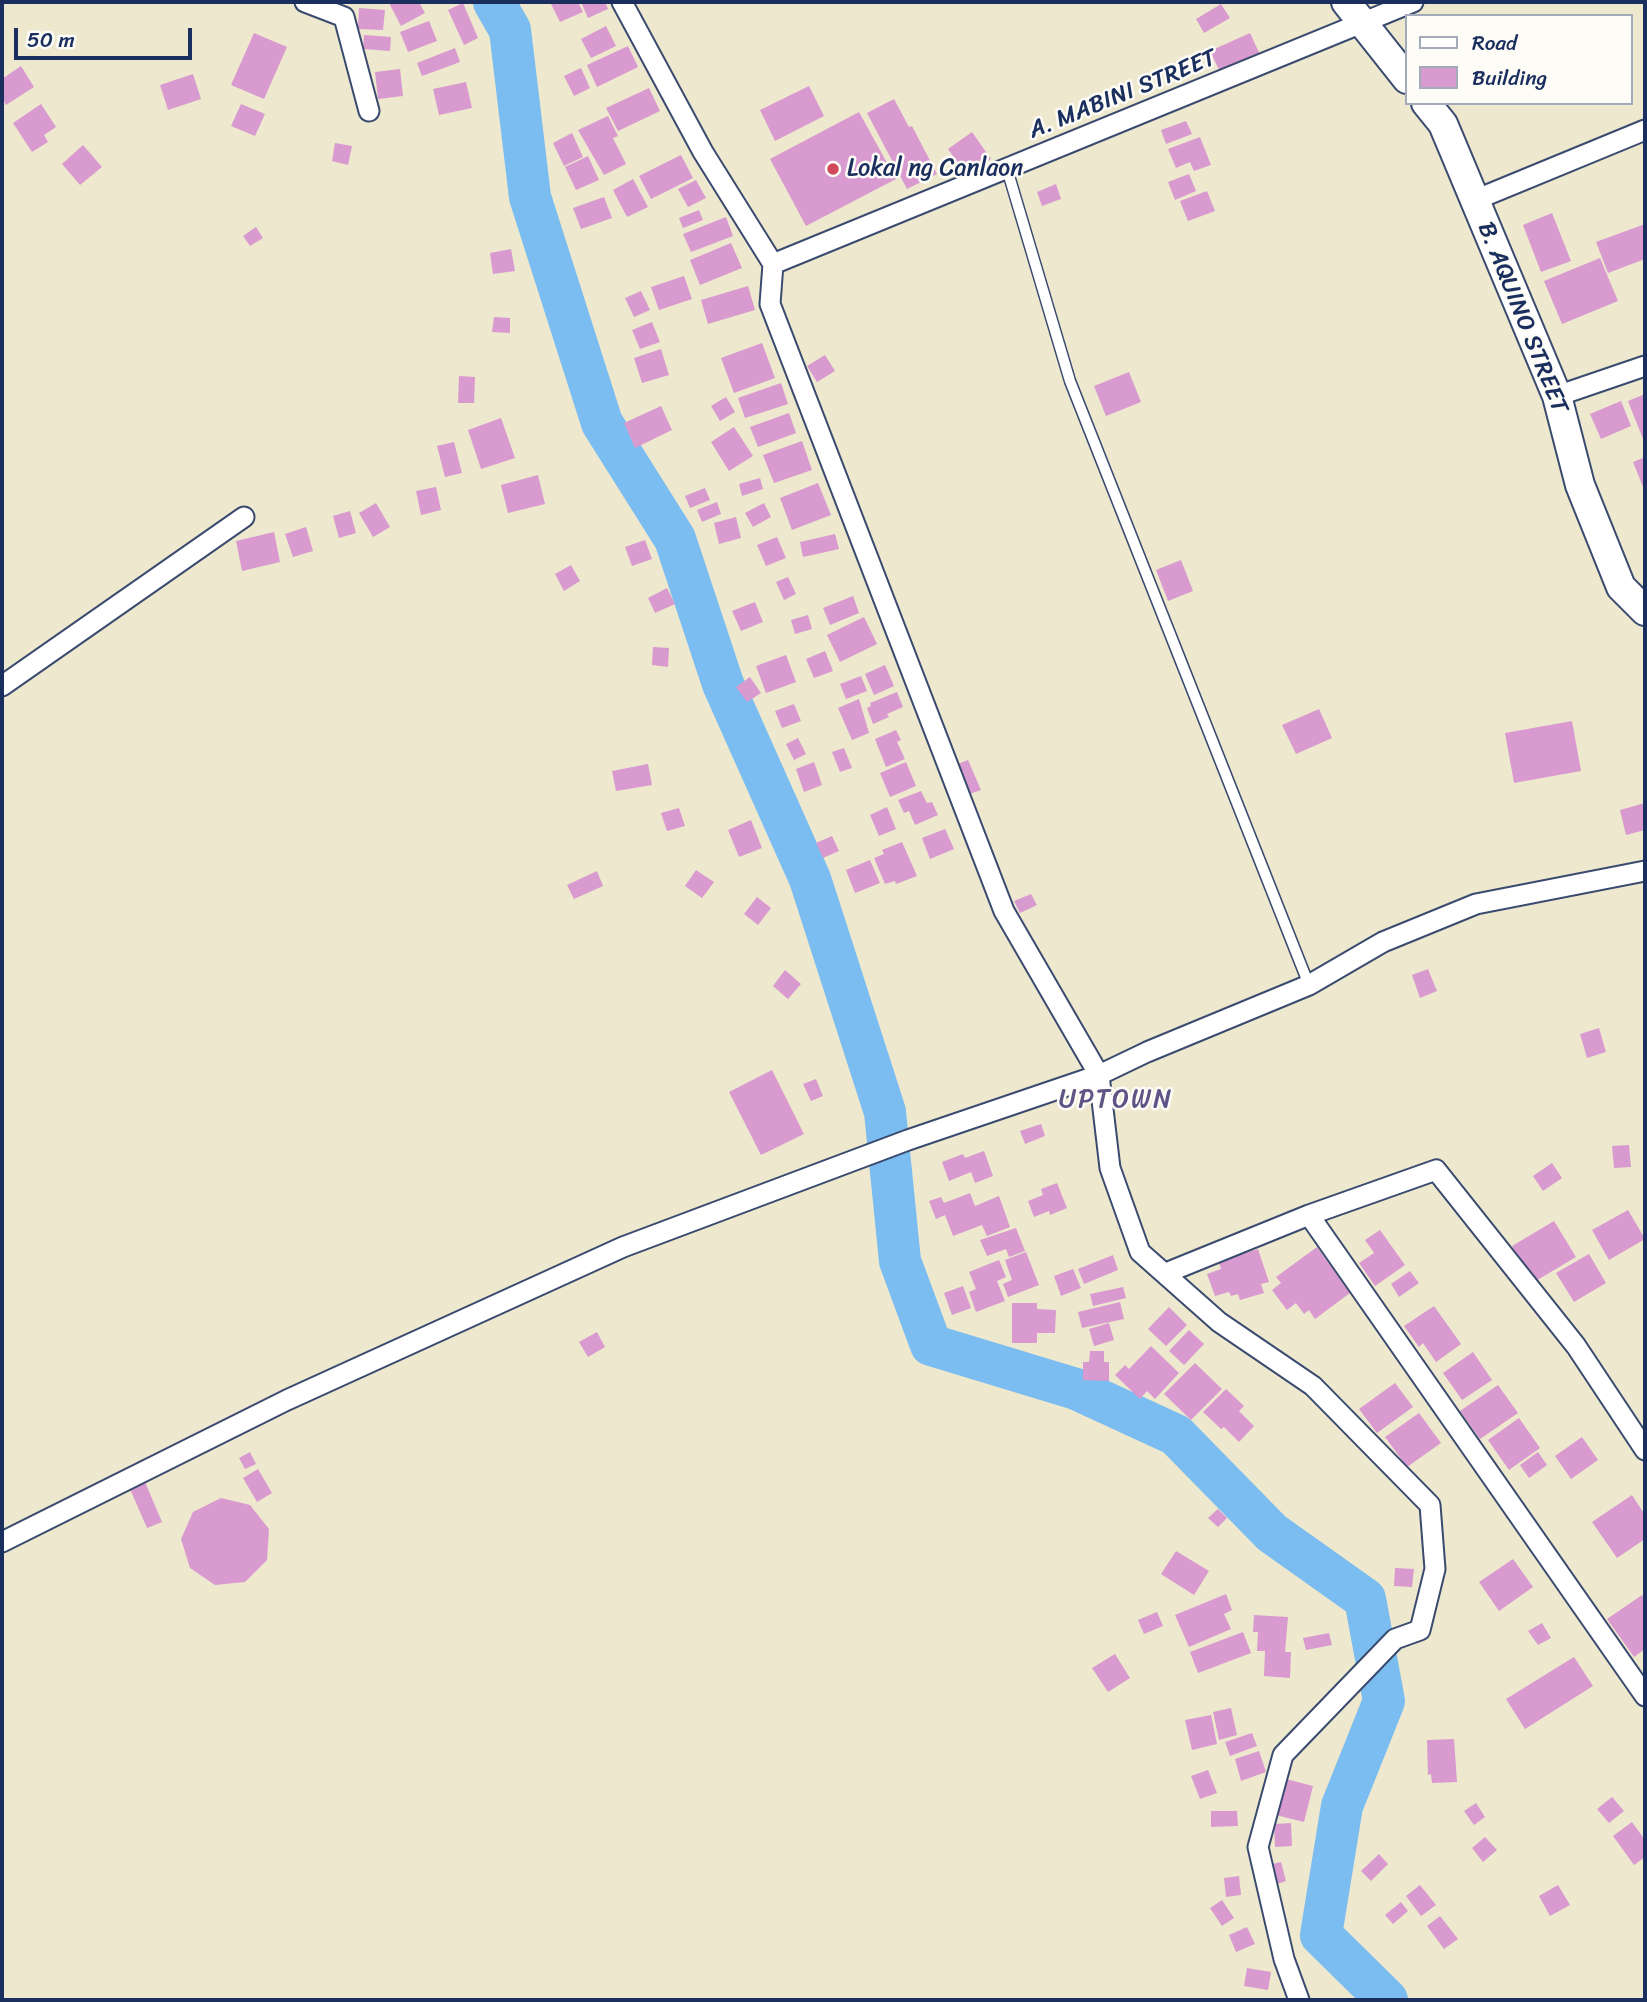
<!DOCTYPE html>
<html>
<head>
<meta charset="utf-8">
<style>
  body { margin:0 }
  #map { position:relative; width:1647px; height:2002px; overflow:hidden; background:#ede8ce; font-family:Sriracha,sans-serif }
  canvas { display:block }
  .frame { position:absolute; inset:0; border:4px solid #1b2f5e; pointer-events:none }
  .legend { position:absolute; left:1405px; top:14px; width:228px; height:91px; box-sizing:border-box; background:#fdfcf7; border:2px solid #a3aaba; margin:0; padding:9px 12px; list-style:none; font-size:21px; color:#1b2f5e }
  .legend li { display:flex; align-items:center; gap:14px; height:35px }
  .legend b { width:35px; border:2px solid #a3aaba }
  .scale { position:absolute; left:14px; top:28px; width:178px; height:32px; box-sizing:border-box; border:4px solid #1b2f5e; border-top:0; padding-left:9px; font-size:21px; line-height:24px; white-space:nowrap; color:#1b2f5e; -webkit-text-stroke:5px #fdfcf7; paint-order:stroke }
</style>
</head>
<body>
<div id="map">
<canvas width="1647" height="2002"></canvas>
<div class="frame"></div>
<ul class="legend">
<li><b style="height:9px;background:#fff"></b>Road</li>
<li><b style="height:19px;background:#d99ad0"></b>Building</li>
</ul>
<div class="scale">50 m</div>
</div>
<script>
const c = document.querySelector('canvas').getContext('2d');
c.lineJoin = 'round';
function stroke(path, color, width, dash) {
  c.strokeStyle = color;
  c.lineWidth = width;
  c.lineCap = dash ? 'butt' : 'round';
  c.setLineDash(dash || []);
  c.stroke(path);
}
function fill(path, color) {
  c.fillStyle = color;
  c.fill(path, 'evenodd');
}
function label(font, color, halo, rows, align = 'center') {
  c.font = font + ' Sriracha,sans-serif';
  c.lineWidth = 5;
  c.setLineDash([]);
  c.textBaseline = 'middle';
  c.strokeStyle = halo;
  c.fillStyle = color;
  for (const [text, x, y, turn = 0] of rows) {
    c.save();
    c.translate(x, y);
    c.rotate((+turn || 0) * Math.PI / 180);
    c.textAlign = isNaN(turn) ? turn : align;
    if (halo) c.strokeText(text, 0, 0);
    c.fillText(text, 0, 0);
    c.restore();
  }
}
stroke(new Path2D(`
  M494,2L510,30L530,197L602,423L675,539L723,684L810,879L885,1112L900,1261L931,1345L1076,1389L1176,1435L1272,1533L1365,1599L1384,1701L1342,1806L1321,1935L1387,2000`), '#7bbdf0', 42);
fill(new Path2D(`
  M391,2H419L425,13L401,26L389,3Z
  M550,2H578L583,12L560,22Z
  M581,2H605L608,9L588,18Z
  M463,3L478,38L464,45L448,10Z
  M1221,4L1230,18L1204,33L1196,19Z
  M359,8L385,10L383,30L358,29Z
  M429,21L437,41L408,52L400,32Z
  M606,26L616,46L591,58L581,39Z
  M254,33L287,47L264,99L231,85Z
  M1250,33L1262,59L1223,78L1210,51Z
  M364,35L391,37L390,51L363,49Z
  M628,46L638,67L597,87L587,65Z
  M455,48L460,62L422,76L417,63Z
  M21,66L34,87L6,105L2,98V79Z
  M581,68L590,88L574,96L564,76Z
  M400,69L403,96L378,99L375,72Z
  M193,74L201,99L168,110L160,85Z
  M466,82L472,108L439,115L433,89Z
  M809,86L824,116L775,141L760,110Z
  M649,88L660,111L618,131L606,108Z
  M894,99L909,127L912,126L937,174L907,189L867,113Z
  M41,104L56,127L44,135L48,142L32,152L13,123Z
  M241,104L265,114L255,136L231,126Z
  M859,112L896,179L806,226L770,159Z
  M608,116L618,136L613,138L626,164L604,175L578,130Z
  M1186,121L1192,134L1166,144L1161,130Z
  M972,132L991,159L966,175L948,149Z
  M572,133L583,157L564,166L553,143Z
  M1200,137L1211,165L1194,171L1190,162L1176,168L1168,149Z
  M335,143L352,146L348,165L332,161Z
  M83,145L102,167L80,185L62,164Z
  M681,155L693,178L651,199L639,176Z
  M588,156L599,180L576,190L565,167Z
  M1189,174L1196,191L1175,200L1168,182Z
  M633,179L648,207L627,217L613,190Z
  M696,180L706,198L688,207L678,189Z
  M1056,184L1061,199L1042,206L1037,192Z
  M1207,191L1215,211L1188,221L1180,201Z
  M604,197L612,218L581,229L573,208Z
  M699,210L703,220L683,228L679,218Z
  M1552,213L1571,261L1541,272L1523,225Z
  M726,217L733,236L691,252L683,234Z
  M1645,224V259L1608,273L1596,242Z
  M256,227L263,238L250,246L243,236Z
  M731,243L742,268L700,285L690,260Z
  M511,249L515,271L493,274L490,253Z
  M1600,258L1618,301L1562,324L1544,281Z
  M684,276L692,299L659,310L651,287Z
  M748,286L755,310L708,324L701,300Z
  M641,291L650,310L634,317L625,298Z
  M494,317L510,318V333L492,332Z
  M652,322L660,342L640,349L632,330Z
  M762,343L775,378L734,393L721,358Z
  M661,349L669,375L642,383L634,358Z
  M825,355L835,371L817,382L807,366Z
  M1129,372L1141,402L1106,416L1094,386Z
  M459,376L475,377L474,403H458Z
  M781,383L788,404L745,418L738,398Z
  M1645,394V444L1628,401Z
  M726,397L735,412L720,421L711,406Z
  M1621,401L1631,426L1601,439L1590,414Z
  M661,406L672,430L635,448L624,423Z
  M789,413L796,433L758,447L750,427Z
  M501,418L515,458L481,469L468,430Z
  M734,427L753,456L729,471L711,442Z
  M802,441L812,470L774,483L763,455Z
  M454,442L462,473L445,477L437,446Z
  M1645,457V492L1633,462Z
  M538,475L545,504L508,513L501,485Z
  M760,478L763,489L742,496L739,484Z
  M818,483L831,515L792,530L780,498Z
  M436,487L441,510L421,515L416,491Z
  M705,488L710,500L690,508L685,496Z
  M717,502L721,514L702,522L697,510Z
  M376,503L390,527L373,537L359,513Z
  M764,503L771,517L753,527L745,513Z
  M350,511L356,533L339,538L333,516Z
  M736,517L741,538L719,544L714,523Z
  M306,527L313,551L293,557L285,534Z
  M274,532L280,562L242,571L236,541Z
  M835,534L839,549L803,557L800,542Z
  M777,537L786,558L766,566L757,545Z
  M645,540L652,559L632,566L625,547Z
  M1181,560L1193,591L1168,601L1156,570Z
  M571,565L580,581L564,591L555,574Z
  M788,577L796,594L784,600L776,582Z
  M667,588L675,604L655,613L648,598Z
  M853,596L859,613L830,625L823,608Z
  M755,602L763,622L741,631L732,611Z
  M808,615L812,629L795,634L791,620Z
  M864,617L877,644L840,662L827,635Z
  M653,647L669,648L668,667L652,665Z
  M825,651L833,671L814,678L806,659Z
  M786,655L796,682L766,693L756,666Z
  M885,665L894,686L874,695L865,674Z
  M861,676L867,691L846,699L840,684Z
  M750,677L761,693L747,702L736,687Z
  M897,692L903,707L887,714L889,717L873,724L867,708L871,706L870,703Z
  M859,699L869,733L852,740L838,708Z
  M794,704L801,721L782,728L775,711Z
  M1319,709L1332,738L1296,754L1282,725Z
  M1572,721L1581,771L1514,783L1505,733Z
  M896,730L901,740L897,742L905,759L886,767L875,739Z
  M798,738L806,754L794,760L786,744Z
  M844,748L852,768L840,772L832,752Z
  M968,760L981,790L967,795L955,765Z
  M814,762L822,785L804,792L796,769Z
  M906,762L916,786L890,797L880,773Z
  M648,764L652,785L616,791L612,771Z
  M921,791L927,803L932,802L938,815L915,825L909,811L904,813L898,800Z
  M1645,803V830L1626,835L1620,810Z
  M887,807L896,829L879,836L870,815Z
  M679,808L685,826L667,831L661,813Z
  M751,820L762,848L739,857L728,830Z
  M945,829L954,849L930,859L922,838Z
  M832,836L839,851L823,858L816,843Z
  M902,842L917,876L896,884L895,881L885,884L874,858L884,854L882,850Z
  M870,860L880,883L855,893L846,870Z
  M696,870L714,882L702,898L685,886Z
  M597,871L603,886L574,899L567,885Z
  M1031,894L1037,905L1020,913L1014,901Z
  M757,897L771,908L758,925L744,914Z
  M1428,969L1437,991L1420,998L1412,975Z
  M785,970L801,984L788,999L773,986Z
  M1599,1028L1606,1052L1587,1058L1580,1034Z
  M772,1070L804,1134L761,1155L729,1092Z
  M816,1079L823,1096L811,1101L803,1084Z
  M1041,1124L1045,1136L1025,1144L1020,1131Z
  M1629,1145L1631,1167L1614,1168L1612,1146Z
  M984,1151L993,1176L975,1183L971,1172L949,1181L942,1162L963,1154L965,1158Z
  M1552,1163L1562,1178L1543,1191L1533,1176Z
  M1057,1183L1067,1208L1050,1215L1049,1211L1034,1217L1028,1201L1043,1195L1041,1189Z
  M970,1193L975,1206L999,1196L1010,1227L987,1236L982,1225L953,1236L945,1215L936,1219L929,1201L941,1197L944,1203Z
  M1628,1210L1645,1239L1609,1260L1592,1230Z
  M1554,1221L1576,1257L1534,1282L1512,1246Z
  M1016,1228L1025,1251L1009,1257L1006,1249L987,1256L980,1240Z
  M1380,1230L1405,1265L1375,1286L1359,1263L1374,1253L1365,1240Z
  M1317,1247L1350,1293L1315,1319L1309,1310L1304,1314L1296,1303L1287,1310L1272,1290L1281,1283L1276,1277Z
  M1258,1249L1269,1282L1261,1284L1264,1293L1240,1300L1238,1294L1231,1296L1229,1292L1215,1296L1207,1274L1221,1269L1219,1262Z
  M1026,1252L1039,1285L1008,1297L1003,1284L1012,1280L1005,1260Z
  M1589,1254L1606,1283L1574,1302L1556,1273Z
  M1113,1255L1118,1270L1084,1284L1078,1269Z
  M999,1260L1006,1277L997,1281L1005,1301L976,1312L969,1292L976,1289L969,1272Z
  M1073,1269L1081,1288L1061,1296L1054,1276Z
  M1410,1271L1419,1283L1399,1297L1391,1284Z
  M963,1286L971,1308L952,1315L944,1293Z
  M1123,1287L1126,1298L1093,1306L1090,1294Z
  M1120,1302L1124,1319L1082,1328L1078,1312Z
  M1012,1303H1037V1309L1056,1310L1055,1333H1037V1343H1012Z
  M1434,1306L1461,1344L1436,1362L1423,1343L1419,1347L1404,1326Z
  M1169,1307L1187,1325L1166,1346L1148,1329Z
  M1109,1323L1114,1340L1094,1346L1089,1329Z
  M1189,1330L1204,1344L1184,1365L1169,1351Z
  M597,1332L605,1347L588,1357L579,1342Z
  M1151,1346L1179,1373L1155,1399L1147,1391L1140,1399L1115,1375L1125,1365L1129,1369Z
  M1090,1351H1104V1362H1109V1381L1083,1380V1362H1089Z
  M1473,1352L1492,1380L1462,1400L1443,1373Z
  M1195,1363L1222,1389L1191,1420L1164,1394Z
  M1395,1383L1413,1407L1377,1433L1359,1409Z
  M1498,1385L1518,1413L1480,1439L1460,1411Z
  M1226,1389L1244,1406L1239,1411L1254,1426L1239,1442L1224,1427L1221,1429L1203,1412Z
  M1419,1413L1441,1443L1407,1467L1385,1437Z
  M1519,1418L1540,1448L1509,1470L1488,1440Z
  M1582,1437L1598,1460L1571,1479L1555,1456Z
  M250,1452L256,1464L245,1469L239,1458Z
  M1538,1452L1547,1465L1529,1478L1520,1465Z
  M258,1469L272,1493L257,1502L243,1478Z
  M145,1482L162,1522L147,1528L130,1489Z
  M1632,1495L1645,1515V1539L1617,1558L1592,1522Z
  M221,1498L250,1505L269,1529L267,1560L245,1582L215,1585L190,1568L181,1539L193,1512Z
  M1218,1509L1227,1518L1218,1527L1208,1518Z
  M1176,1551L1209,1571L1194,1595L1161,1574Z
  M1513,1559L1533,1587L1499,1611L1479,1582Z
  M1395,1568L1414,1569L1412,1587L1394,1586Z
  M1226,1594L1232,1610L1224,1614L1231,1629L1189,1647L1175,1615Z
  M1642,1595L1645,1600V1649L1634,1657L1607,1619Z
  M1157,1612L1163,1626L1144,1634L1138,1620Z
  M1254,1615L1288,1617L1285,1652H1291L1290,1678L1264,1676L1265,1651H1257L1258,1632H1253Z
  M1542,1623L1551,1638L1538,1645L1528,1631Z
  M1243,1632L1251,1653L1198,1673L1190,1652Z
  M1329,1633L1332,1645L1306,1650L1303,1638Z
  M1115,1654L1130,1678L1108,1692L1092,1668Z
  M1574,1657L1593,1686L1525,1729L1506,1699Z
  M1231,1708L1237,1735L1219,1740L1213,1712Z
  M1211,1715L1217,1744L1192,1750L1185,1720Z
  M1252,1733L1257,1746L1230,1756L1225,1742Z
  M1454,1739L1457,1782L1432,1783L1431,1774L1428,1775L1427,1740Z
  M1259,1751L1266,1772L1241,1781L1235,1759Z
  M1208,1770L1217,1793L1200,1799L1191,1776Z
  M1286,1779L1313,1786L1304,1822L1276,1815Z
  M1612,1797L1624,1811L1609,1823L1597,1809Z
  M1476,1803L1485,1817L1474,1825L1464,1811Z
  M1211,1811H1237L1238,1826L1211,1827Z
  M1632,1822L1645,1840V1857L1634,1865L1613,1836Z
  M1291,1823L1292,1846L1275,1847L1274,1824Z
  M1485,1837L1497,1850L1483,1862L1472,1848Z
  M1379,1854L1388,1864L1371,1881L1361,1871Z
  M1281,1862L1286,1881L1274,1885L1268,1865Z
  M1239,1876L1241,1895L1226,1897L1224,1878Z
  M1420,1885L1436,1905L1421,1916L1406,1896Z
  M1558,1885L1570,1905L1550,1916L1539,1896Z
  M1222,1900L1234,1918L1222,1926L1210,1908Z
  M1401,1902L1408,1911L1393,1924L1385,1915Z
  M1440,1916L1458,1939L1444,1949L1427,1926Z
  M1247,1927L1255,1944L1236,1952L1229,1935Z
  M1247,1968L1271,1972L1268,1990L1244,1986Z`), '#d99ad0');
const lane = new Path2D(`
  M1007,169L1070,381L1309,985`);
const street = new Path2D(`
  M305,2L344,17L369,111
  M622,2L703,152L773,264L770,304L1004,911L1099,1075L1110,1168L1140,1252L1219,1322L1313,1386L1430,1505L1435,1569L1420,1630L1395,1639L1283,1755L1258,1847L1284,1959L1299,2000
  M1475,200L1645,130
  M773,264L1413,2
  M1557,396L1645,366
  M2,686L244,517
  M1309,1215L1645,1696
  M1166,1273L1309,1215L1436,1170L1576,1346L1645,1450
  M2,1542L287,1400L623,1247L908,1140L1099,1075L1147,1052L1309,985L1383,942L1476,904L1645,871`);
const secondary = new Path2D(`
  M1346,2L1407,79
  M1426,103L1443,124L1557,396L1580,485L1621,587L1645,611`);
stroke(lane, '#3a4b6f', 13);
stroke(street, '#3a4b6f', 23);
stroke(secondary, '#3a4b6f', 32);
stroke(lane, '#fff', 10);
stroke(street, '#fff', 19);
stroke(secondary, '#fff', 28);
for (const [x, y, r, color] of [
  [833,169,7,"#d1495b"]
]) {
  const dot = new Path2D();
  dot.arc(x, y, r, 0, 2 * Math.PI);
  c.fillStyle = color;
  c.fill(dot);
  stroke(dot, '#fdfcf7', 2.5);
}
label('24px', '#1b2f5e', '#fdfcf7', [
  ["A. MABINI STREET",1123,95,-22],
  ["B. AQUINO STREET",1522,318,68]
]);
label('24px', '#1b2f5e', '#fdfcf7', [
  ["Lokal ng Canlaon",847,169]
], 'left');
c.letterSpacing = '2px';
label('26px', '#5e5486', '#fdfcf7', [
  ["UPTOWN",1116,1100]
]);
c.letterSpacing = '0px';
</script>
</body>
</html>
